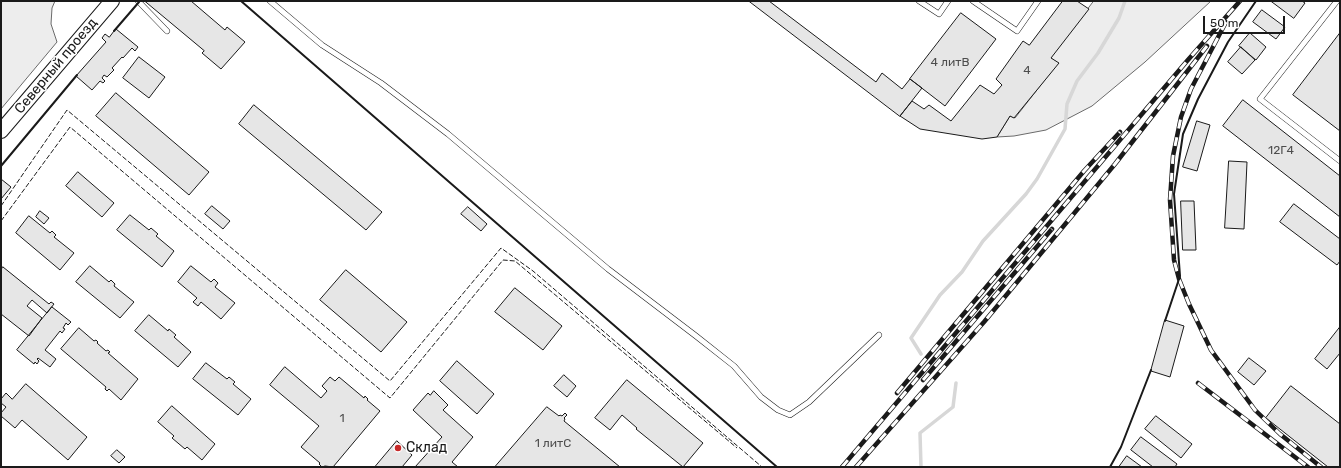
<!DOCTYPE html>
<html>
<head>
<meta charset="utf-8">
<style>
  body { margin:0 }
  #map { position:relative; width:1341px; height:468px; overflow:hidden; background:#fff; font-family:Rubik,sans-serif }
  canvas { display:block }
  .frame { position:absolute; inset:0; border:2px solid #1a1a1a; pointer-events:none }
  .scale { position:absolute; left:1203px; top:16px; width:82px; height:18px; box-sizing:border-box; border:2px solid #1a1a1a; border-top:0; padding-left:5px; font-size:12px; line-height:14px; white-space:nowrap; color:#1a1a1a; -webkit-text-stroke:3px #fff; paint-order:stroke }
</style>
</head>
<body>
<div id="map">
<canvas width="1341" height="468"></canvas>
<div class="frame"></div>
<div class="scale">50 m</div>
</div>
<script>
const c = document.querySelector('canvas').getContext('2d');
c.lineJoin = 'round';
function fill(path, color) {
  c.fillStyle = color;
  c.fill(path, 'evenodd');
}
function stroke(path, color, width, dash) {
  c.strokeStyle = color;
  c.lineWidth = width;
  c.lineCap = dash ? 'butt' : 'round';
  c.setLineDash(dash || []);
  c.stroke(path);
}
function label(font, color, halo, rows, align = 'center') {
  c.font = font + ' Rubik,sans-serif';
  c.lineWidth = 3;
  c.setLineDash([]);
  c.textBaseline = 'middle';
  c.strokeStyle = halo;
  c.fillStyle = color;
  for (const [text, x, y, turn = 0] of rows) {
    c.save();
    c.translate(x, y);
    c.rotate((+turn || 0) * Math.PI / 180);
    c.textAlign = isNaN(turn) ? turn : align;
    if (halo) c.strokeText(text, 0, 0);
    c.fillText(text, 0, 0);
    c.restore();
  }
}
const built = new Path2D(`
  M1,1H55L52,8L51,24L57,42L1,109Z
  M1094,1H1211L1145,62L1092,106L1046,130L1014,136L997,137L1010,116L1015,118L1058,63L1051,58Z`);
fill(built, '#ededed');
stroke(built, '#6a6a6a', 1);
stroke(new Path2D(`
  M921,354L911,338L940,295L962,272L983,241L1026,194L1037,179L1065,129L1067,104L1077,81L1098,53L1119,18L1125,1
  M921,467L920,433L953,407L956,383`), '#d7d7d7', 3.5);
const building = new Path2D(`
  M145,1H191L225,30L227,27L245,42L221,69L202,53L204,51Z
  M749,1H769L876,82L882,73L902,89L910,79L922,88L900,116Z
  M1063,1H1077L1089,9L1051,58L1059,63L1014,118L1010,116L997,137L982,139L920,129L900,116L912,101L924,109L929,105L951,121L980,85L994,94L1002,85L996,79L1023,41L1029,45Z
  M1271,1H1302L1305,3L1294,18Z
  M1262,10L1285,27L1276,39L1253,22Z
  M961,13L996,39L945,106L910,79Z
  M116,29L138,47L135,51L132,48L123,58L122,57L112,68L114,70L107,77L104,75L102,78L105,81L103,83L100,81L92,90L76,76L106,42L102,38L105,34L109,37Z
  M1250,33L1266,47L1256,60L1239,46Z
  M1340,33V131L1293,95Z
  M1241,47L1255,60L1242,74L1228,62Z
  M139,57L165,77L149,98L123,78Z
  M116,93L209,172L189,195L96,116Z
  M1243,100L1340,176V217L1223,126Z
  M254,105L382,212L366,230L239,124Z
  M1197,121L1210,125L1197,171L1183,167Z
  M1229,161L1247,162L1244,229L1225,228Z
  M78,172L114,203L102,217L66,186Z
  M1,179L11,187L1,199Z
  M1181,201H1194L1196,250H1183Z
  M1294,204L1340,239V261L1337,265L1280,222Z
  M212,206L230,221L223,229L205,214Z
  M468,207L487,224L481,231L461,214Z
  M40,211L49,218L44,224L36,217Z
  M130,215L149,230L151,228L158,234L156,236L174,251L162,267L117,230Z
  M29,216L50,233L52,231L56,235L54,237L74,253L60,270L16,233Z
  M90,266L109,282L111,280L115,284L114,286L134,302L120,318L76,282Z
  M191,266L211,282L214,279L218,283L215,287L235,303L221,319L201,302L198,306L193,302L197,298L178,282Z
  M3,267L49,304L51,302L54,304L47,313L32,300L27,306L42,318L29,336L1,314V270Z
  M346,270L407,322L381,352L320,300Z
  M515,288L562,326L543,350L495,312Z
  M52,307L71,322L68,325L66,323L63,328L65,329L62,333L60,331L45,350L56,359L50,367L38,358L37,359L39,361L37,364L35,362L34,364L17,350Z
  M149,315L168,331L169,329L176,335L174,337L191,352L178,367L135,331Z
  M1165,320L1184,326L1170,377L1151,371Z
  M1340,327V353L1327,369L1315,359Z
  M79,328L94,341L96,340L98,342L97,343L106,351L108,350L110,352L108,353L138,379L121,400L109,389L107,391L105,389L106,387L61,349Z
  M1249,358L1266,371L1254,385L1238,372Z
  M457,361L494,394L477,414L440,381Z
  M206,363L227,379L229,377L235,382L233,384L251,399L238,415L193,379Z
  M285,367L321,398L327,391L322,386L330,377L335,381L339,377L364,398L365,396L368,399L367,400L380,411L333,467L325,466L322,467L319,464L320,463L301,447L319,426L270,385Z
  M564,375L576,386L567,397L554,386Z
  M627,380L703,443L683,467L636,429L637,428L622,415L610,430L595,418Z
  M26,384L87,437L68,460L22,420L15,428L1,416V413L6,407L1,403V399L6,393L12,399Z
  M1291,386L1340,424V467H1328L1266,418Z
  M434,391L448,405L443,410L473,437L452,462L458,467H415L442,437L413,410L428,393L430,395Z
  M172,406L215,444L202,460L187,447L185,449L172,438L174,436L158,422Z
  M547,407L559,416L560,415L562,416L565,413L567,415L564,418L565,419L564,421L620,467H495Z
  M1156,416L1192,444L1181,458L1145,429Z
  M1141,437L1177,464L1175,467H1153L1131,450Z
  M397,441L412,455L402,467H375Z
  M117,450L125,457L119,463L111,456Z
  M1127,456L1142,467H1119Z`);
fill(building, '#e6e6e6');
stroke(building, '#1a1a1a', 1);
const lane = new Path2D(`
  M138,1L167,31
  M270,1L322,45L381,83L448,134L608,269L696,336L734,366L761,397L778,410L790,415L809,402L879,335
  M919,1L939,14L948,1
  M973,1L1017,31L1038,1
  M1337,1L1260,99L1340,161`);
const secondary = new Path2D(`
  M1,131L112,1`);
stroke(lane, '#1a1a1a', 6);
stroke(secondary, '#1a1a1a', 16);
stroke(lane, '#fff', 5);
stroke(secondary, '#fff', 14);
const rail = new Path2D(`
  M1226,22L1191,89L1181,117L1173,156L1170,200L1174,260L1179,279L1189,304L1211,350L1255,410L1280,434L1321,467
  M923,380L1052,229
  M1198,383L1308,467
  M897,393L1084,171L1120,132
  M842,467L1187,61L1240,1
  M856,467L984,322L1115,164L1207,46`);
stroke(rail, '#1a1a1a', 4.5);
stroke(rail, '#fff', 3, [9]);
stroke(new Path2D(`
  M1,206L67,110L390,381L501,248L533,271L762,467
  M1,221L70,127L390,398L503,260L515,261L737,448`), '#1a1a1a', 1, [5, 2]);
stroke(new Path2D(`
  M241,1L777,467
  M114,31L139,2
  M1,166L77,75
  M1165,321L1180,276L1174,194L1183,134L1198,99L1228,42L1256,1
  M1110,467L1121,447L1151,370`), '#1a1a1a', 2);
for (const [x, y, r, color] of [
  [398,448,4,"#c62828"]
]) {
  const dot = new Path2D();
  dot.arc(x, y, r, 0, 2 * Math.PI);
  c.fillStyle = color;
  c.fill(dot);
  stroke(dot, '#fff', 1.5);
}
label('12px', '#4d4d4d', null, [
  ["4 литВ",950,63],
  ["4",1027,71],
  ["12Г4",1281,151],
  ["1",342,419],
  ["1 литС",553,444]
]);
label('14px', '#1a1a1a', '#fff', [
  ["Северный проезд",56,66,-50]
]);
label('14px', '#1a1a1a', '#fff', [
  ["Склад",406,448]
], 'left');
</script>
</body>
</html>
